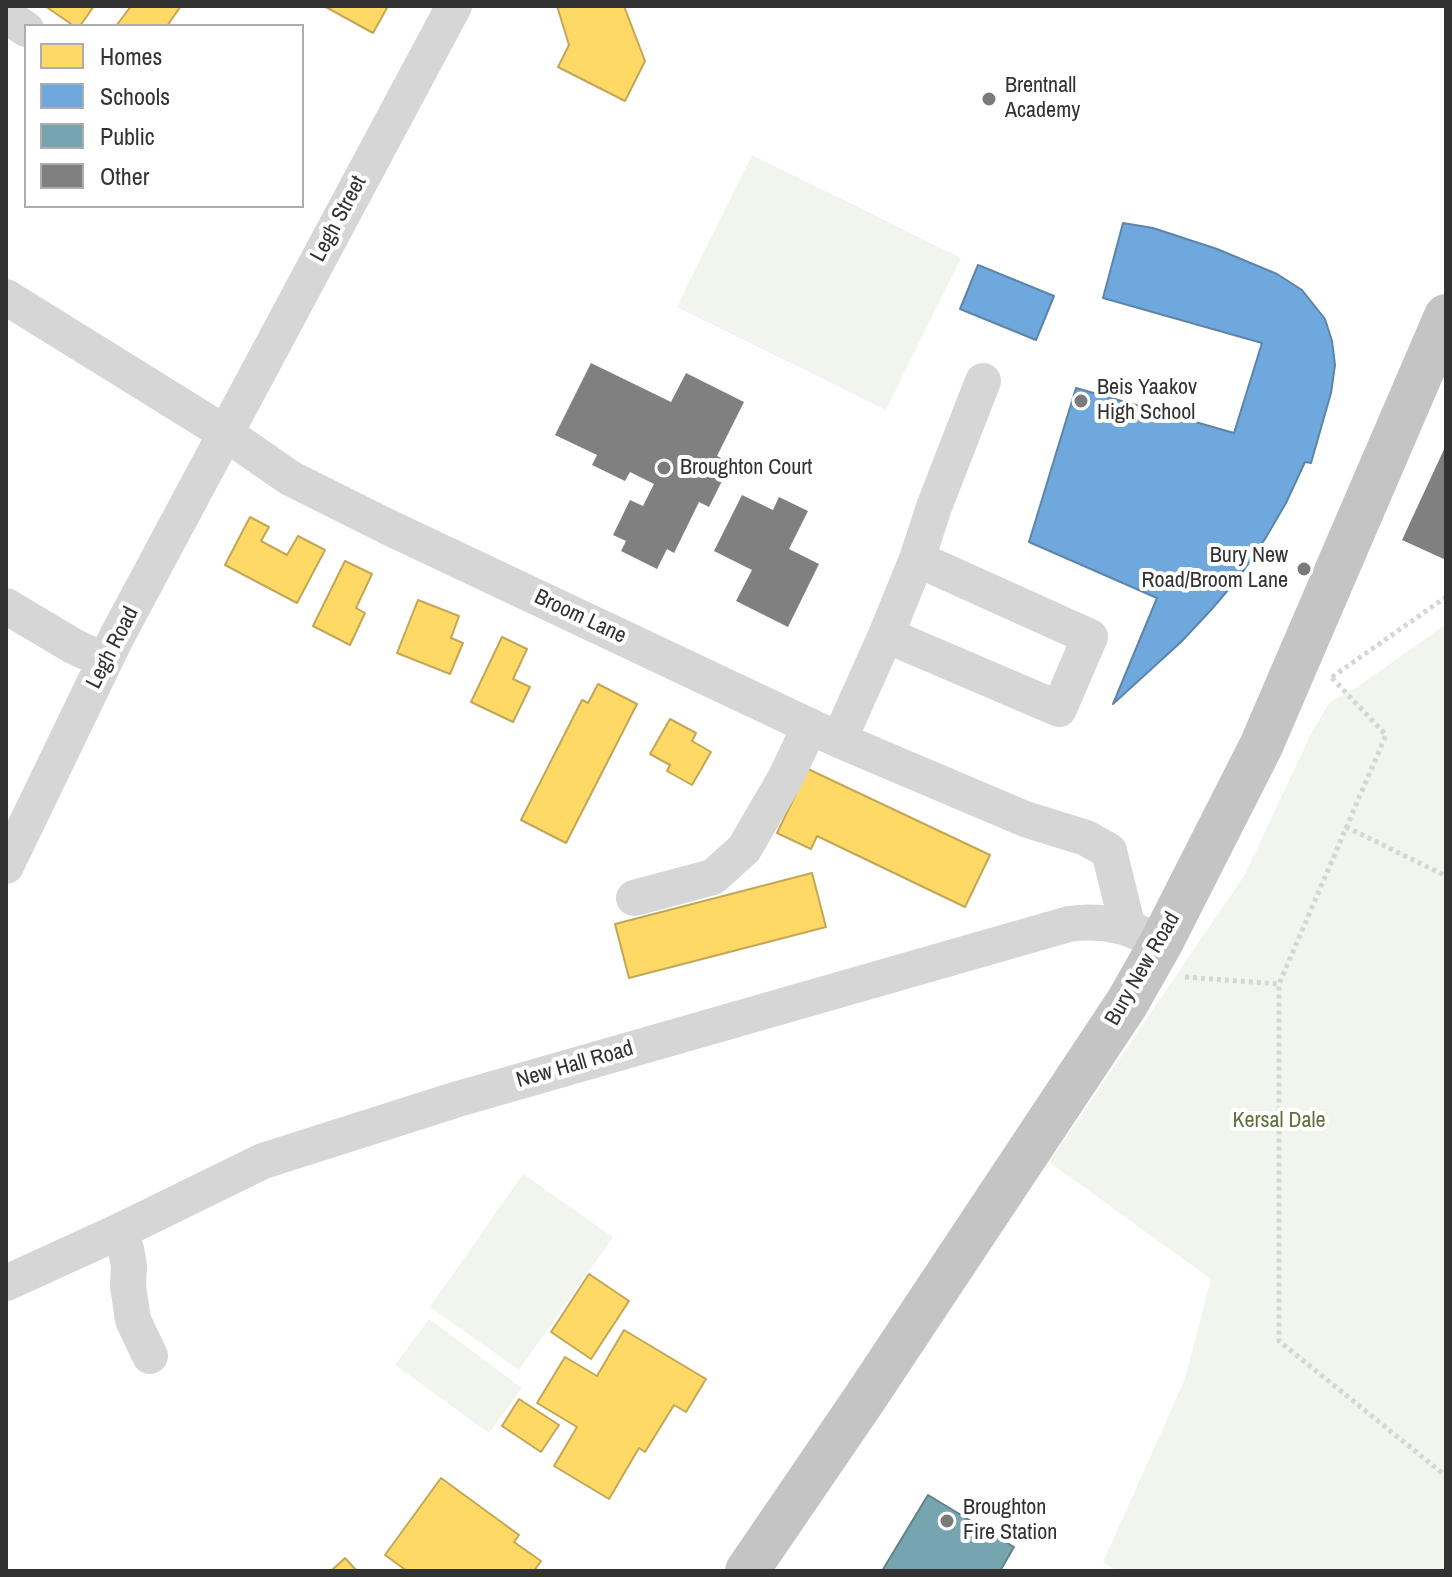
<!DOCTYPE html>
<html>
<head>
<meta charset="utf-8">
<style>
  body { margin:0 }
  #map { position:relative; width:1452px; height:1577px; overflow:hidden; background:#fff; font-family:"Archivo Narrow",sans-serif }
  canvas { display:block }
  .frame { position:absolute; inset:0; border:8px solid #323232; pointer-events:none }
  .legend { position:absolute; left:24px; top:24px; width:280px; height:184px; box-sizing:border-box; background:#fff; border:2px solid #adadad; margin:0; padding:10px 14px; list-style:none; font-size:24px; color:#323232 }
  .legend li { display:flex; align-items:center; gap:16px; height:40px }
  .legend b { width:40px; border:2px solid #adadad }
</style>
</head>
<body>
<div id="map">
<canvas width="1452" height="1577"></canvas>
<div class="frame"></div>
<ul class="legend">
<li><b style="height:22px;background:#ffd966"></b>Homes</li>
<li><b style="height:22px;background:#6fa8dc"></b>Schools</li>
<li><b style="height:22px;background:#76a5af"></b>Public</li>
<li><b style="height:22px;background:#808080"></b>Other</li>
</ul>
</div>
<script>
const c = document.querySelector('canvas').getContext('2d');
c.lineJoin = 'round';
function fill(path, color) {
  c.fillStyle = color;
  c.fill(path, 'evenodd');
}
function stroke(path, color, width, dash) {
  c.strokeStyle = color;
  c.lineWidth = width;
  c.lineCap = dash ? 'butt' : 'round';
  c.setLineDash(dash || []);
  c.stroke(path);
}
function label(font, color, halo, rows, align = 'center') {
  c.font = font + ' "Archivo Narrow",sans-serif';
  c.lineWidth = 8;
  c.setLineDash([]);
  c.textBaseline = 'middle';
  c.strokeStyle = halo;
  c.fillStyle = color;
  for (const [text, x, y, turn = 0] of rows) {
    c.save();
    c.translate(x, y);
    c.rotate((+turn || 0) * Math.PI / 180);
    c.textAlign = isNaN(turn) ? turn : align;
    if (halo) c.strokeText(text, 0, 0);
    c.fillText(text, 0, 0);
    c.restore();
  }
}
fill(new Path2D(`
  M752,155L961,258L886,410L677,307Z
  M1446,624V1571H1117L1103,1562L1185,1379L1211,1279L1049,1162L1244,876L1311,734L1329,703L1360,685Z
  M523,1174L613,1237L519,1370L430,1307Z
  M429,1319L522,1388L489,1433L395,1365Z`), '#f2f5ed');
const homes = new Path2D(`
  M45,6H94L80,26H74Z
  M131,6H181L167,26H116Z
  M324,6H388L373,33Z
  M557,6H624L645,61L625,101L558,67L569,45Z
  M250,517L269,527L261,541L287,555L298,536L325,550L297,603L225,565Z
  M345,561L372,574L356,608L365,613L350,645L313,626Z
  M418,600L459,616L451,638L463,643L450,674L397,653Z
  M502,637L527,649L513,679L530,687L513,722L471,702Z
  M598,684L637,704L566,843L521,820L582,700L588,703Z
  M670,719L696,733L692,741L711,752L692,785L667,771L670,765L650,754Z
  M808,769L990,855L965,907L817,836L811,849L777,833Z
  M812,873L826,927L629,978L615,924Z
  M589,1274L629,1301L591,1359L551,1332Z
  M624,1330L706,1379L686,1412L674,1405L645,1452L639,1448L609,1499L554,1466L577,1427L537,1403L565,1357L597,1376Z
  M519,1399L559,1425L541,1452L502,1426Z
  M441,1478L519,1535L514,1542L541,1561L534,1571H407L385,1555Z
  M345,1558L357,1571H331Z`);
fill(homes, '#ffd966');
stroke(homes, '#c2a756', 2);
const schools = new Path2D(`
  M1123,223L1153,228L1217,249L1277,274L1302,290L1325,319L1332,341L1335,365L1331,393L1311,463L1305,462L1286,503L1265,539L1240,576L1211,610L1181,642L1113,704L1157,598L1029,542L1076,388L1234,433L1262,343L1103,298Z
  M978,265L1054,296L1036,340L960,309Z`);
fill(schools, '#6fa8dc');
stroke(schools, '#5d85a9', 2);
const public = new Path2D(`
  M928,1495L1014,1547L1000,1571H882Z`);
fill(public, '#76a5af');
stroke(public, '#62828a', 2);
fill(new Path2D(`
  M591,363L671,402L686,373L744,402L717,456L731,463L709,507L699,502L674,553L667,549L657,569L621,551L626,541L613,535L630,500L643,506L654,484L630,472L625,481L592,465L597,455L555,435Z
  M1446,445V560L1402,540Z
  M742,495L773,510L779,497L808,511L789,549L819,564L788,627L736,601L752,570L714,551Z`), '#808080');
stroke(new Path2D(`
  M1332,677L1446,597
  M1332,678L1386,735L1279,984V1341L1446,1476
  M1346,827L1446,876
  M1185,977L1279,984`), '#d6d6d6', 5, [4, 4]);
stroke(new Path2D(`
  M6,16L26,29
  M6,297L225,433L290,478L388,527L839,740L1025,819L1086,838L1109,851L1128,928
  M917,559L934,507L983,381
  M6,606L73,646L105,661
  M839,740L886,635L917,559L1090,637L1059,709L886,635
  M6,866L116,638L454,6
  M634,898L713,877L744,849L786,777L810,726
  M118,1232L126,1249L129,1266L128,1286L133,1320L150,1356
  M6,1283L118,1232L263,1161L458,1099L1069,924C1097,920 1123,924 1148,937`), '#d6d6d6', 36);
stroke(new Path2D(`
  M747,1571L865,1398L1127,1003L1161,943L1261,746L1446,316`), '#c4c4c4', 44);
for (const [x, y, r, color] of [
  [989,99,8,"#7a7a7a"],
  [1081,401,8,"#7a7a7a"],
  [664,468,8,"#7a7a7a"],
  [1304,569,8,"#7a7a7a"],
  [947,1521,8,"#7a7a7a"]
]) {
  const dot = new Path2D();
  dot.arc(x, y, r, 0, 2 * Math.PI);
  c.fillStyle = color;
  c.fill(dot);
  stroke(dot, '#fff', 3);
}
label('22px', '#323232', '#fff', [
  ["Brentnall",1005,86],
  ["Academy",1005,111],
  ["Beis Yaakov",1097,388],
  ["High School",1097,413],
  ["Broughton Court",680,468],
  ["Bury New",1288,556,"right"],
  ["Road/Broom Lane",1288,581,"right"],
  ["Broughton",963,1508],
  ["Fire Station",963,1533]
], 'left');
label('22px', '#323232', '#fff', [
  ["Legh Street",339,219,-62],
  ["Broom Lane",580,617,25],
  ["Legh Road",113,648,-63],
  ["Bury New Road",1143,969,-60],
  ["New Hall Road",575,1065,-16]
]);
label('22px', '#5f703e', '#fff', [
  ["Kersal Dale",1279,1121]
]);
</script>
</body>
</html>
